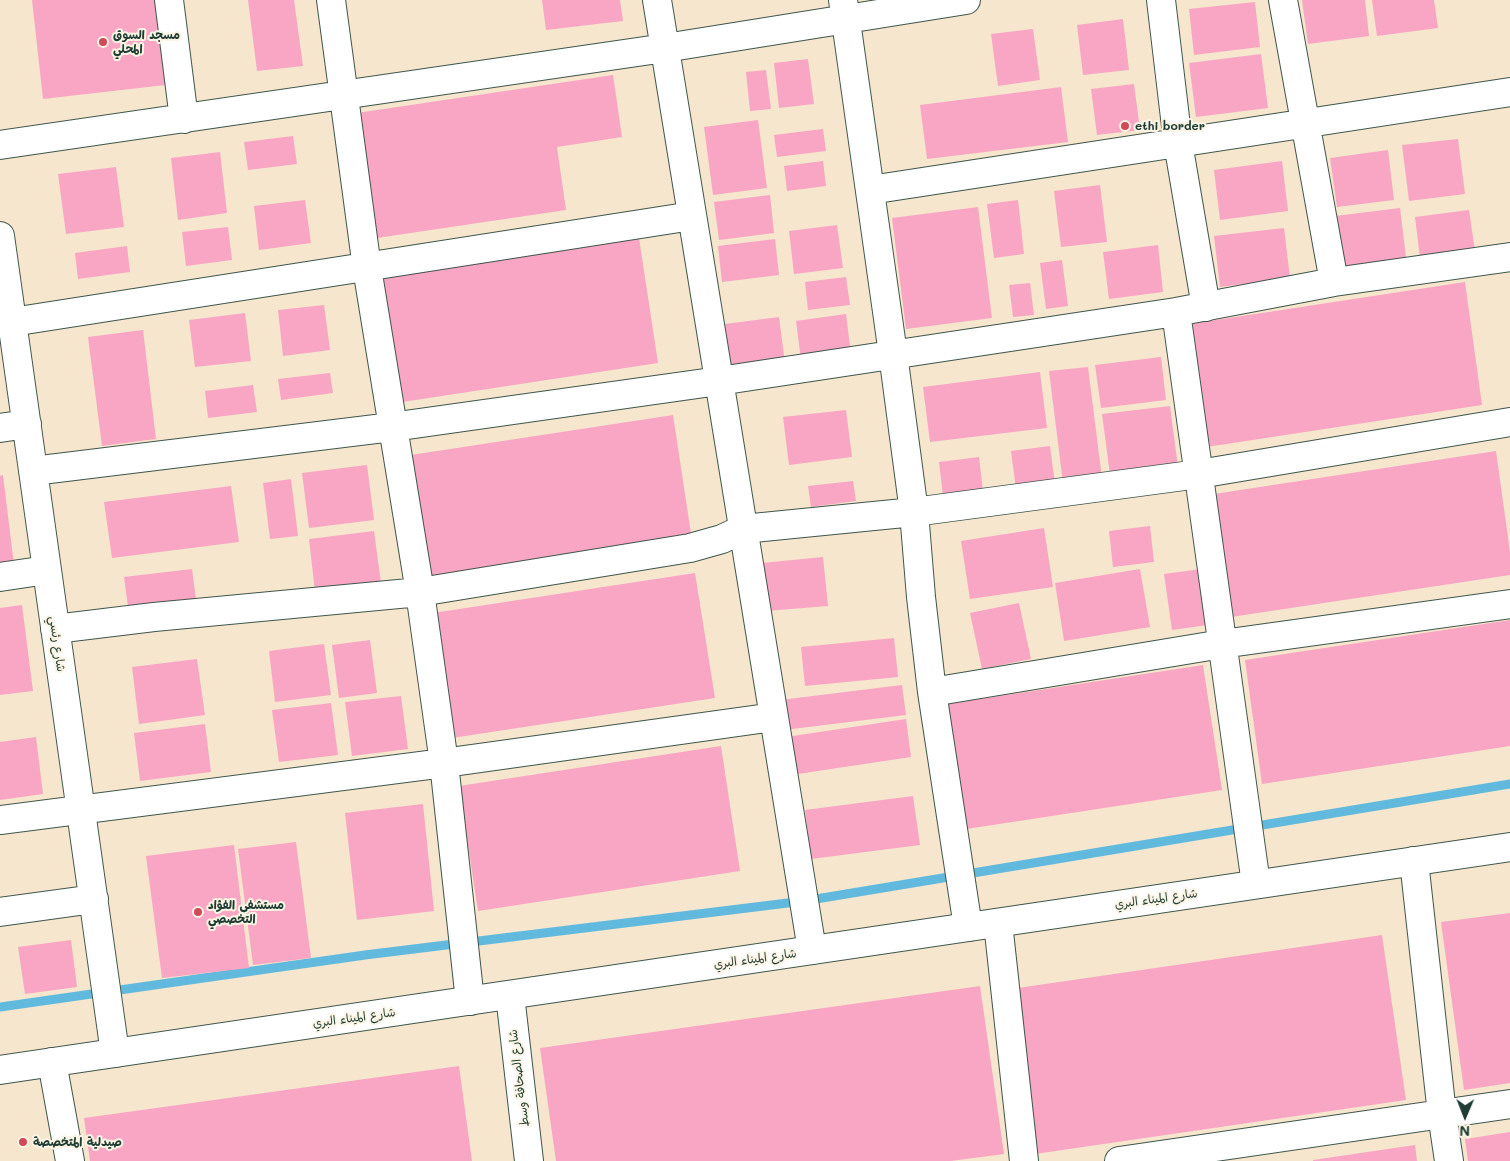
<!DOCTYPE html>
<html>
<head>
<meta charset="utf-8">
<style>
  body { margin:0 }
  #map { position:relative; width:1510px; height:1161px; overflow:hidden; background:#f6e6cd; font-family:Mali,sans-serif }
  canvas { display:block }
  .north { position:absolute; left:1440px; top:1091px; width:50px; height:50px; -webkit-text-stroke:4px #fcf5e5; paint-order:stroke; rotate:181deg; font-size:14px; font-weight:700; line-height:20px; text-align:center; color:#1f3d34 }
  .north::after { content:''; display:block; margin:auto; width:18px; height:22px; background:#1f3d34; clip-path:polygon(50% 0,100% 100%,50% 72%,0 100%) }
</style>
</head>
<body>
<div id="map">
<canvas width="1510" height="1161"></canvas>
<div class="north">N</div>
</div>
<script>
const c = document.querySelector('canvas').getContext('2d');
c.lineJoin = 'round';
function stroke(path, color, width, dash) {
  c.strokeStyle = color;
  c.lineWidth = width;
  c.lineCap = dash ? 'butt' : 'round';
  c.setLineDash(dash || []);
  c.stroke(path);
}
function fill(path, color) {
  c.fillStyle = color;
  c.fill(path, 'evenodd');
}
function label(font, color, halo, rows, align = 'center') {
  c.font = font + ' Mali,"Playpen Sans Arabic",sans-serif';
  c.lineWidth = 4;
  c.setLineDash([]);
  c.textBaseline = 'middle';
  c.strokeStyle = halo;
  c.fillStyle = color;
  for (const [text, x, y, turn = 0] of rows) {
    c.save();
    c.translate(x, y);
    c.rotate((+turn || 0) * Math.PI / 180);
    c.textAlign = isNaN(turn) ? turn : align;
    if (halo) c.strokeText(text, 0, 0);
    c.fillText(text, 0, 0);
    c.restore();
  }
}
stroke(new Path2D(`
  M0,1007L365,955L804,901L1510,784`), '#61bade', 9);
fill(new Path2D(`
  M32,0H164L174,84L43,99Z
  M248,0H294L303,66L257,71Z
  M542,0H620L623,21L546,30Z
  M1302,0H1365L1369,36L1308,44Z
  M1372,0H1434L1438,28L1377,36Z
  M1255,2L1260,47L1194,55L1189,9Z
  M1123,19L1129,70L1083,75L1077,25Z
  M1033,29L1040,80L998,86L991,34Z
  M1261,54L1268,108L1196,117L1189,63Z
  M808,59L814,104L779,108L774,63Z
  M766,70L771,109L750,111L746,72Z
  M613,75L622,137L557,147L566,210L370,239L350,114Z
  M1134,84L1140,130L1097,135L1091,89Z
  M1061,87L1068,142L927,159L920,105Z
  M758,120L767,188L713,195L704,127Z
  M823,129L826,151L777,157L774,135Z
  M293,136L297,164L248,170L244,142Z
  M1458,139L1465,194L1409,201L1402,145Z
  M1388,150L1394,200L1337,207L1330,158Z
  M220,152L227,213L178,220L171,158Z
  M823,161L826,186L787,191L784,166Z
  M1282,161L1288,211L1220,220L1214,170Z
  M116,167L124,227L66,234L58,174Z
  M1100,185L1107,242L1061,247L1054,191Z
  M770,195L774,233L719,240L714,202Z
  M305,200L311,243L259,250L254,206Z
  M1018,200L1024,254L994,258L987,204Z
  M978,207L992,318L906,329L892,218Z
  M1400,208L1407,265L1342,273L1335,216Z
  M1469,210L1475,251L1420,258L1415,217Z
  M837,225L843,268L794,274L789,231Z
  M228,227L232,260L186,266L182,232Z
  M1284,228L1290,278L1220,287L1214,236Z
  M639,238L658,363L396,403L376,278Z
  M775,239L779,275L722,282L718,246Z
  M1158,245L1163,292L1109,299L1103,252Z
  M127,246L130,272L78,279L75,253Z
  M1062,260L1068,306L1046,309L1040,263Z
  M846,277L850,305L808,310L805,282Z
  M1465,282L1482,405L1200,448L1183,325Z
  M1030,283L1034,315L1013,317L1009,285Z
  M324,305L330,350L283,356L278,310Z
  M245,313L251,361L195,367L189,320Z
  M846,314L851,354L801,360L796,321Z
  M779,317L785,363L730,370L725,324Z
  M143,330L156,439L102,446L88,337Z
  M1161,357L1166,400L1101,408L1095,365Z
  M1088,367L1102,478L1063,483L1049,371Z
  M1040,372L1047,428L930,442L923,387Z
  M330,373L333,393L281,400L278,379Z
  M253,385L257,412L208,418L205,391Z
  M1170,406L1178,467L1110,475L1102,414Z
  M846,410L852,457L789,465L783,417Z
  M673,415L692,540L430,579L411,455Z
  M1050,446L1055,484L1016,489L1011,451Z
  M1496,451L1510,552V575L1231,617L1214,494Z
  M979,457L983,491L943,496L939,462Z
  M367,465L374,520L309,528L302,473Z
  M3,475L14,565L0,567V476Z
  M291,479L298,536L270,539L263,483Z
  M853,481L856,501L811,507L808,486Z
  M231,486L239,542L112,558L104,502Z
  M1150,526L1154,562L1113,567L1109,531Z
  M1044,528L1053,587L970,599L961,541Z
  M374,531L381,583L315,592L309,539Z
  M823,557L828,606L767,611L762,563Z
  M192,569L196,599L128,607L124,577Z
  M1140,569L1150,627L1064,641L1055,583Z
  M1201,569L1208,625L1172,630L1164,574Z
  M695,573L715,698L452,738L433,613Z
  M1019,603L1031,659L982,669L970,613Z
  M22,605L33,691L0,695V608Z
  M1510,620V746L1262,784L1245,660Z
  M894,638L898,677L805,686L801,647Z
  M370,640L377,693L339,698L332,645Z
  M324,644L331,695L275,702L269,651Z
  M197,659L205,715L139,724L132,667Z
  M1203,665L1222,790L960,830L941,705Z
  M902,685L906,715L784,730L780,700Z
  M401,696L408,749L352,756L345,702Z
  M331,703L338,755L279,762L272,710Z
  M906,719L911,757L791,775L786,737Z
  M205,724L211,772L140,781L134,733Z
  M36,737L43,794L0,800V742Z
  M721,746L740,871L478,911L459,786Z
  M913,796L920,845L811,859L805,810Z
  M423,804L434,911L357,920L345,813Z
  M296,842L311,958L253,965L238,849Z
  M234,845L249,968L162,978L146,856Z
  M1510,913V1083L1464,1090L1441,922Z
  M1382,935L1406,1100L1035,1154L1011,989Z
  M71,940L77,987L25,994L18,947Z
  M980,986L1004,1154L951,1161H556L540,1048Z
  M459,1066L472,1161H90L84,1118Z
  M1510,1132V1161H1468L1465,1139Z
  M1415,1145L1417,1161H1313V1160Z`), '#f9a6c4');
const minor = new Path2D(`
  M169,0L184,119
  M331,0L367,268L420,592L444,763L470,1001
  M657,0L812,950
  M843,0L893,354L914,512L921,597L932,692L968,927
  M1161,0L1178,143L1206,307
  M1283,0L1334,282
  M0,145L665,48L966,0
  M870,190L1510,92
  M0,236L115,1053
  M1176,312L1256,884
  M12,322L692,216
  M0,428L27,424
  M33,471L392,427L719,381L1176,312L1334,282L1510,257
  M0,577L47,570
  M55,629L154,617L420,592L690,548L722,539L743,529L914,512L1199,474L1510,422
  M932,692L1222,644L1510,604
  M0,820L444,763L774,717
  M1414,861L1442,1114L1449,1161
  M0,912L94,899
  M998,923L1024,1161
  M510,995L529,1161
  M52,1062L70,1161
  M1119,1161L1510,1104`);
const highway = new Path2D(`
  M0,1070L1510,847`);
stroke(minor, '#3f564b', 30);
stroke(highway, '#3f564b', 30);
stroke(minor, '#fff', 28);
stroke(highway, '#fff', 28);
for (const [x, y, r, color] of [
  [103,42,5,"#d1495b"],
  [1125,126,5,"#d1495b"],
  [198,912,5,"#d1495b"],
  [23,1142,5,"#d1495b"]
]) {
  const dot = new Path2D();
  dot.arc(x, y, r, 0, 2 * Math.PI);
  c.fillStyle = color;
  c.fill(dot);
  stroke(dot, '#fcf5e5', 2);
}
label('bold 12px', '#1f3d34', '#fcf5e5', [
  ["مسجد السوق",113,35],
  ["المحلي",113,49],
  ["ethi border",1135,126],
  ["مستشفى الفؤاد",208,905],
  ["التخصصي",208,919],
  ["صيدلية المتخصصة",33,1142]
], 'left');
label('12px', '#1f3d34', '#fcf5e5', [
  ["شارع رئسي",57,644,82],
  ["شارع الميناء البري",1156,899,-8],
  ["شارع الميناء البري",755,959,-8],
  ["شارع الميناء البري",354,1018,-8],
  ["شارع الصحافة وسط",519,1078,-97]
]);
</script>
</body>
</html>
